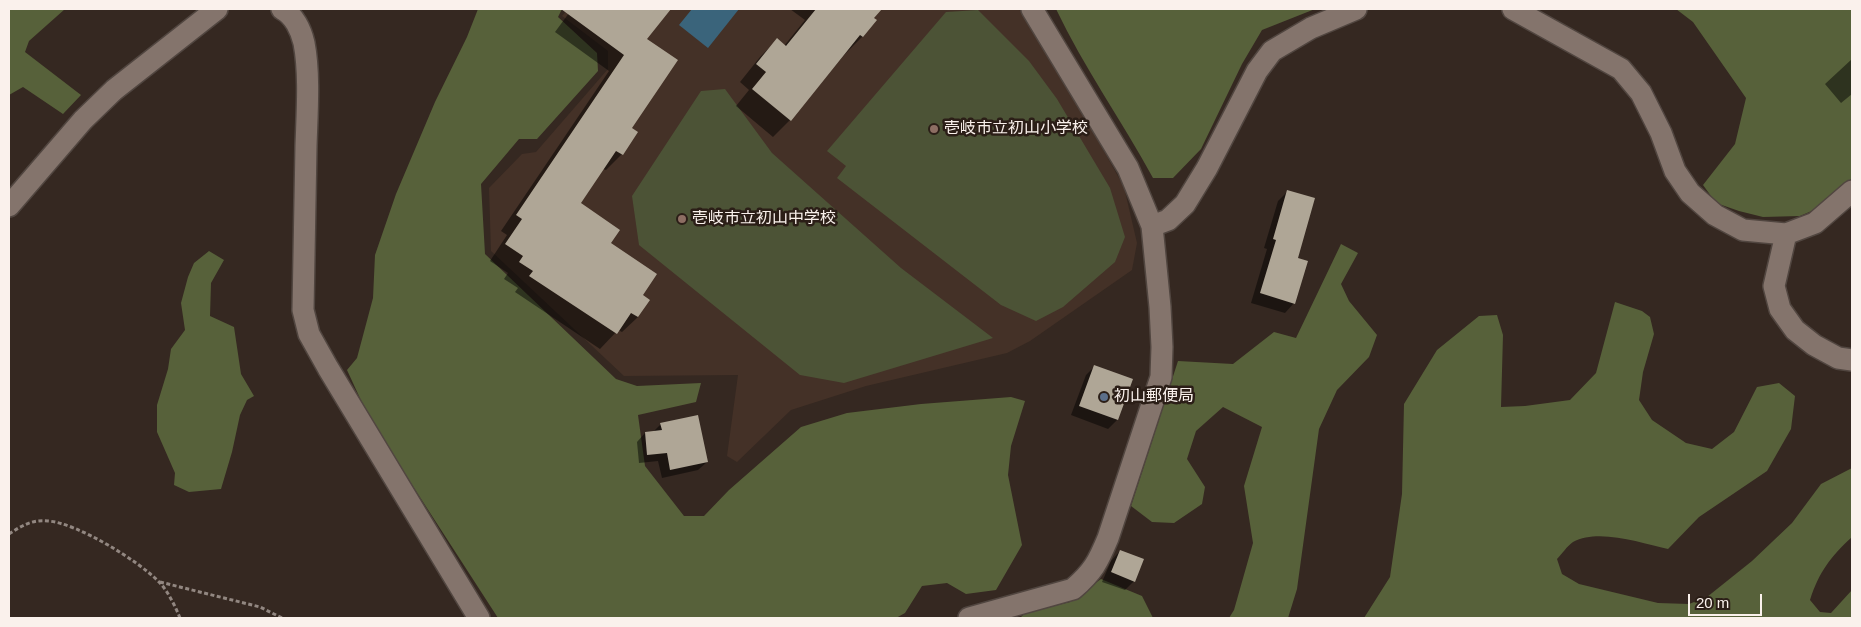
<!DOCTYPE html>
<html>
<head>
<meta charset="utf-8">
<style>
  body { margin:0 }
  #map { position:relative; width:1861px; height:627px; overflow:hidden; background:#352821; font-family:Helvetica,sans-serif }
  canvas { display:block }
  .frame { position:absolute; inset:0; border:10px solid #faf1ec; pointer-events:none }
  .scale { position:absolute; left:1688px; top:594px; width:74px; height:22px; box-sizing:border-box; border:2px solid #faf1ec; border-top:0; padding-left:6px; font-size:15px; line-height:18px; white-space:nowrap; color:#faf1ec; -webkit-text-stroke:4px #2b1e17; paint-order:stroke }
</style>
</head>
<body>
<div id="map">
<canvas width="1861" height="627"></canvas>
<div class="frame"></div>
<div class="scale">20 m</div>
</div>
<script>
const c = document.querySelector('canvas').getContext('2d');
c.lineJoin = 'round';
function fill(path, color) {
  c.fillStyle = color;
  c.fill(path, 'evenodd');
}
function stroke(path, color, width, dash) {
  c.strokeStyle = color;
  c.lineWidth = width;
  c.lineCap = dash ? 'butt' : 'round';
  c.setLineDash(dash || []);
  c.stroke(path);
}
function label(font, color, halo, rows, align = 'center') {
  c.font = font + ' Helvetica,"Noto Sans JP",sans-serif';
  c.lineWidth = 5;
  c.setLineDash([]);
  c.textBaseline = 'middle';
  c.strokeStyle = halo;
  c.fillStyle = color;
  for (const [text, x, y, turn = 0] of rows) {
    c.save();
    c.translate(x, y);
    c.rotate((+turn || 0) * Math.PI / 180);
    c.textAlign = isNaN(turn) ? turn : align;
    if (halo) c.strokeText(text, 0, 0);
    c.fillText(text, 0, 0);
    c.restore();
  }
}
fill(new Path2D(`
  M568,9H1019L1049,53L1124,187L1137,243L1132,270L1030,341L1007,353L866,386L791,410L737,462L727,456L738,375L624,376L491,251L489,188L522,154L536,152L608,69V51L562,16Z`), '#443127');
fill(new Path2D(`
  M978,10L1029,61L1057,99L1110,188L1125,237L1115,262L1063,307L1036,321L1001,305L837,178L846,166L827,151L946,12Z
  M725,89L772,153L901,268L993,338L844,383L800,375L639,245L632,196L701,91Z`), '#4c5336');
fill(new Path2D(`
  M9,9H65L29,41L25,52L81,95L63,114L23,87L9,95Z
  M478,9H562L558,17L597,53L598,71L537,139H519L481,184L485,254L616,379L637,386L701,383L696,402L638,415L645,466L684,516H704L729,490L801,427L847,413L921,404L1011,397L1025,401L1011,446L1008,475L1022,545L996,590L966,594L947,583L922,586L905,613L896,618H498L370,420L347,370L357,358L373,298L375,255L396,194L435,102L467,37Z
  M1056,9H1315L1262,30L1242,64L1201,149L1173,178H1153C1122,121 1084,68 1056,9Z
  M1676,9H1852V178L1828,204L1800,216L1763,217L1739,211L1716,203L1703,185L1735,144L1746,98L1693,22Z
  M1341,244L1358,253L1341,284L1349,301L1377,335L1369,357L1337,390L1319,429L1297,589L1288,618H1229L1234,610L1253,543L1244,486L1262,427L1223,407L1196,431L1187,459L1205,487L1202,504L1174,523L1152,522L1131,506L1178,361L1233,364L1274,332L1296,338Z
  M209,251L224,260L211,283L210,316L234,327L241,374L254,396L247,400L240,415L232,452L221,489L189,492L174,485L175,473L157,432V405L168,369L171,349L185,330L181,303L188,277L194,263Z
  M1615,302L1642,311L1650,317L1654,334L1643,372L1639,400L1652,420L1686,443L1712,449L1734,432L1757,387L1779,383L1795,396L1791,429L1767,471L1699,517L1668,549C1641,543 1599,528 1573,542C1567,546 1562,554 1557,559L1562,574L1579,584L1658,603L1689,604L1707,597L1752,561L1792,523L1821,484L1852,468V537C1831,556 1819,572 1810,600L1820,612L1831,613L1852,590V618H1364L1390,577L1402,494L1404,404L1437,350L1479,316L1497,315L1503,335L1501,407L1525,406L1570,400L1596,373Z
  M1101,579L1142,596L1153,618H1020L1025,613L1070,602Z`), '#57613a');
fill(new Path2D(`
  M692,9H739L708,48L679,25Z`), '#3a647b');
fill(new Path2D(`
  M572,9H670L645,39L630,128L636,132L622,154L606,170L603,169L580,204L609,244L641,295L638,317L622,332L618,330L600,349L515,292L518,288L504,279L508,273L490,261L507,235L501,231L609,71L555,32Z
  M790,9H880L873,18L875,20L862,37L845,54L790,120L773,137L736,106L749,90L740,82L760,57L777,40L784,46L805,20Z
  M1852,59V94L1841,103L1825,84Z
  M1287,192L1296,259L1294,303L1285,313L1251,303L1267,249L1264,248L1278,201Z
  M1095,366L1131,380L1117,420L1108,429L1071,415L1086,375Z
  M661,424L707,462L698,470L662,478L658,461L639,463L637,442L645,433L653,432Z
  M1120,551L1134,581L1125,590L1102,582L1111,561Z`), '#0007');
fill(new Path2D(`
  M561,9H671L647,39L678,60L632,128L638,132L623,155L616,151L581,203L620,230L611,243L657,274L643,295L650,300L638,317L631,313L617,334L529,276L533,271L519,262L523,256L505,244L522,219L516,215L624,55Z
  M816,9H882L874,18L877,20L863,37L860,35L791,121L752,89L766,72L756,64L777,38L786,46Z
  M1287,190L1315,198L1298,258L1308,261L1295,304L1260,293L1276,240L1273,239Z
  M1094,365L1133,379L1118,420L1079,406Z
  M698,415L708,462L670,470L667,453L647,455L645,432L662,430L660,423Z
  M1120,550L1144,559L1135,582L1111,572Z`), '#afa696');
const street = new Path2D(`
  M282,9C294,15 301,30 304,43C310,74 307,114 306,146C305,201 304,255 303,310L309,334L328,368L479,618
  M1513,9L1621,69L1641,93L1661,133L1675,171L1690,193L1715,215L1743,230L1786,234L1815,223L1852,191
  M9,206L83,120L114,90L217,9
  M1152,226L1168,220L1185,204L1207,168L1257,71L1272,51L1311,28L1356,9
  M1786,234L1774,286L1780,309L1795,330L1814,345L1838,358L1852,360
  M969,618L1073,589C1093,572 1098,562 1108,538L1161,377L1162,347L1160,307L1152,226L1128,168L1032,9`);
stroke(street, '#514640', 24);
stroke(new Path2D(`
  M9,534C21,526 33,519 48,521C77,523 139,561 159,582C168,591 175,606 180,618
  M160,582L260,607L282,618`), '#928781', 3, [4, 2.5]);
stroke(street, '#84746c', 21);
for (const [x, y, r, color] of [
  [934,129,5,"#8d6e63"],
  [682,219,5,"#8d6e63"],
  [1104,397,5,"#5c6f8a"]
]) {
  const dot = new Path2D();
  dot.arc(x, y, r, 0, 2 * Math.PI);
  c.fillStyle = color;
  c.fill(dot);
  stroke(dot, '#2b1e17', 2);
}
label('16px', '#faf1ec', '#2b1e17', [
  ["壱岐市立初山小学校",944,129],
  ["壱岐市立初山中学校",692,219],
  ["初山郵便局",1114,397]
], 'left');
</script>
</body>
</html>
